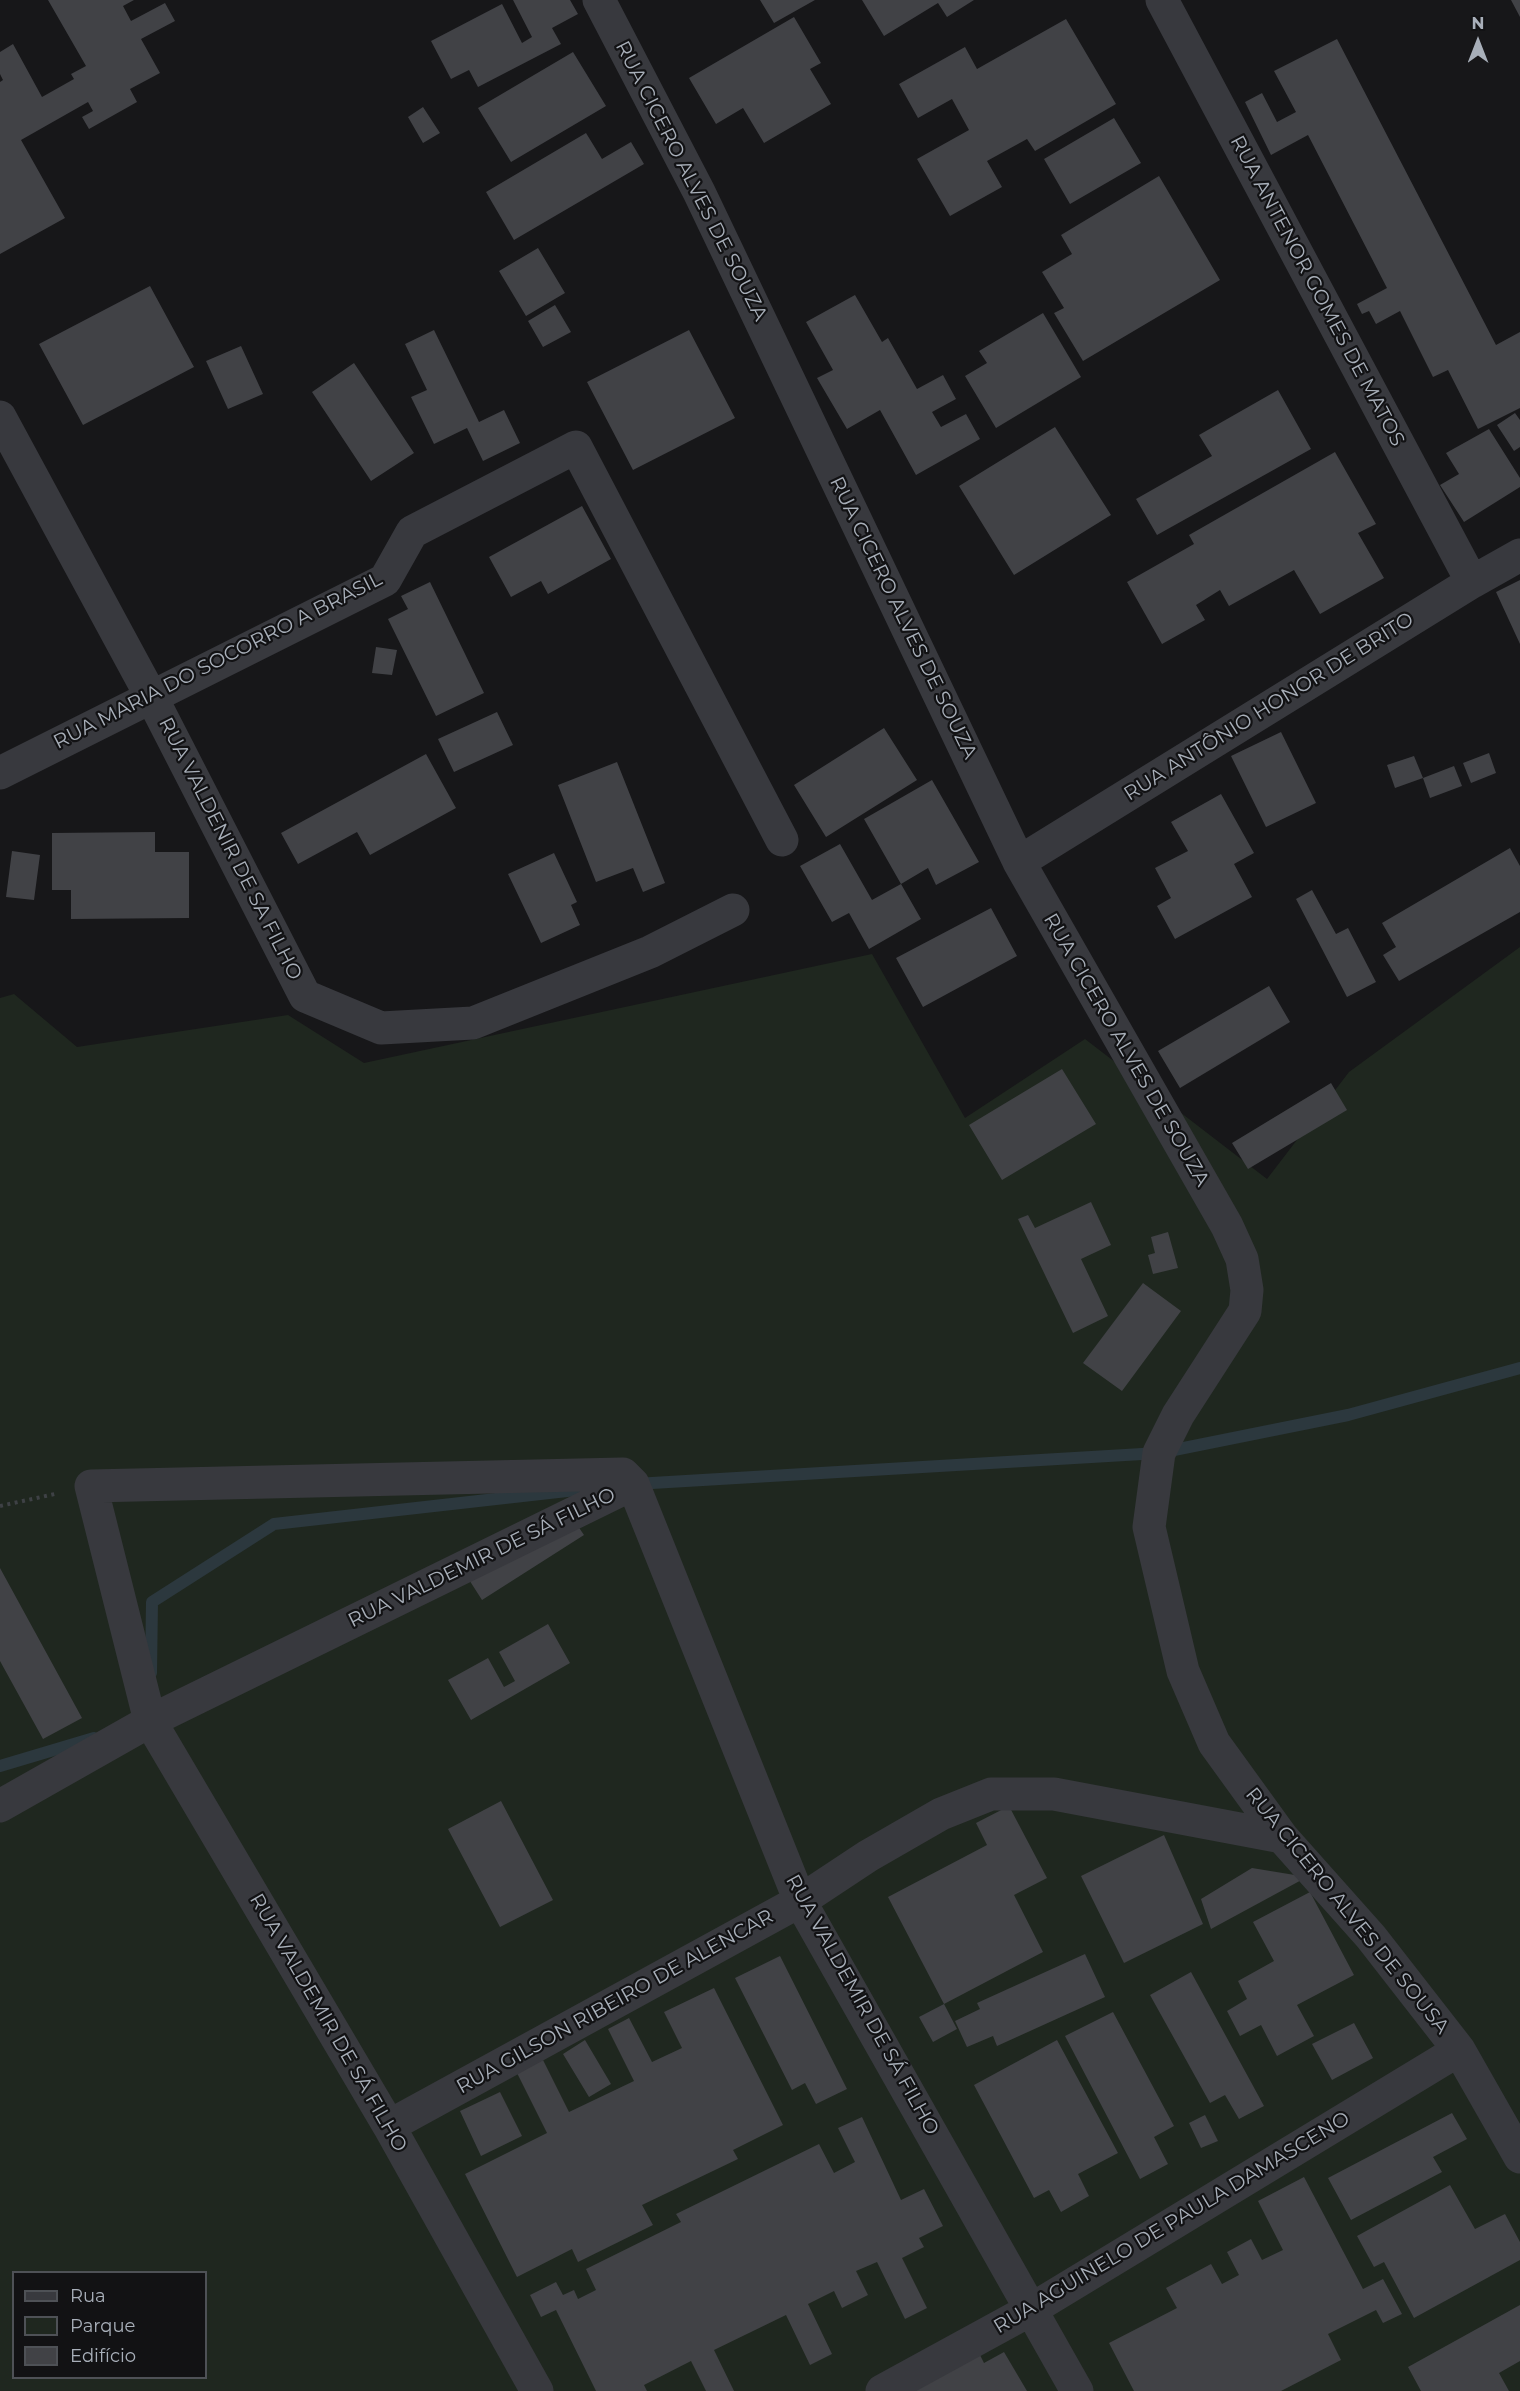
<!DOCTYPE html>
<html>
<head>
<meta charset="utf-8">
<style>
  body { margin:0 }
  #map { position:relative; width:1520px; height:2391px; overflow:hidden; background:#171719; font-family:Montserrat,sans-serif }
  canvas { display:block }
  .legend { position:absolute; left:12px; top:2271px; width:195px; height:108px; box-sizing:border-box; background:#121214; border:2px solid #4e5156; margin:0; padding:8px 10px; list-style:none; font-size:18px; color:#a8afb9 }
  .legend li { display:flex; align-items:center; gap:12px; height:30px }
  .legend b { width:30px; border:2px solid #4e5156 }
  .north { position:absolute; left:1448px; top:12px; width:60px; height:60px; -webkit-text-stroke:4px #121214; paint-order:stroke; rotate:0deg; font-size:16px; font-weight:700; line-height:24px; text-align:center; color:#a8afb9 }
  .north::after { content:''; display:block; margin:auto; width:21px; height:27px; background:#a8afb9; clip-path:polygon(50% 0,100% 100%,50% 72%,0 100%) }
</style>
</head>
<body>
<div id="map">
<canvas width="1520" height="2391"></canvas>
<ul class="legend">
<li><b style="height:8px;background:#38393e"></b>Rua</li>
<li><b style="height:16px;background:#1f271f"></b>Parque</li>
<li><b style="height:16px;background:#414246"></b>Edifício</li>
</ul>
<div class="north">N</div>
</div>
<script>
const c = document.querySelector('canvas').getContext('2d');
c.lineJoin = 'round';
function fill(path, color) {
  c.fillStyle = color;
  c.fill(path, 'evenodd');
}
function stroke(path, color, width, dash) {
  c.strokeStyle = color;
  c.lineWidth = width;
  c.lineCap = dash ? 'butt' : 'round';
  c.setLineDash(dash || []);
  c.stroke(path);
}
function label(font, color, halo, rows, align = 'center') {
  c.font = font + ' Montserrat,sans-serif';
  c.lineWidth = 4.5;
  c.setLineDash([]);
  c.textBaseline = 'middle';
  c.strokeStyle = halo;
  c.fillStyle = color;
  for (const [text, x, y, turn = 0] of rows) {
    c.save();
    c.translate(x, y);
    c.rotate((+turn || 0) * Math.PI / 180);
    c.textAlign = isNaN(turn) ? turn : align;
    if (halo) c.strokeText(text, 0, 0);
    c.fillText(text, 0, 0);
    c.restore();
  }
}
fill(new Path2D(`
  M1520,947V2391H0V998L14,994L77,1047L288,1015L364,1063L872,954L965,1118L1085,1039L1267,1179L1349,1072ZM14,2272H206V2378H14Z`), '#1f271f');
stroke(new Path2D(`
  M635,1484L1159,1453L1348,1415L1520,1368
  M151,1673L152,1602L274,1524L576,1490
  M0,1766L94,1738`), '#2c383e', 12);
fill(new Path2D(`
  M48,0H134L123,6L131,21L165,3L175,21L141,39L160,73L130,89L137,102L89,129L82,117L93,111L88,102L21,140L65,218L0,254V82L3,80L0,74V52L13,44L42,97L74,79L71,74L86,66Z
  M513,0H570L578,14L552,28L561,44L478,87L469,70L451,79L431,41L502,4L522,43L532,37Z
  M760,0H815L774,23Z
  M862,0H974L947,17L938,3L884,36Z
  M1511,0H1520V17Z
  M794,17L821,63L810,69L831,104L764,143L743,108L716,124L689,78Z
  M1066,19L1116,104L1035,151L1027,139L987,161L1002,187L950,216L917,159L969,130L952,99L918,118L899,84L965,47L977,69Z
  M1337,39L1496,345L1520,332V408L1478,429L1448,370L1433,377L1400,311L1376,324L1369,311L1362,314L1357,304L1387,288L1308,135L1271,155L1245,102L1262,93L1277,122L1296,112L1274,71Z
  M573,52L606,106L511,162L478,108Z
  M423,107L440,133L423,143L408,117Z
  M1114,118L1141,163L1070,204L1044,159Z
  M586,133L602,159L631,142L644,164L514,240L486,192Z
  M1159,176L1220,280L1083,361L1054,313L1064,308L1042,272L1072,254L1061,235Z
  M538,248L565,293L526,316L499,271Z
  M150,286L194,367L83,425L39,344Z
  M855,295L882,342L888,338L917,389L943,375L956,399L932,412L941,427L966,414L980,439L916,475L880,410L847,429L817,378L833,370L806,322Z
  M555,305L571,332L543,347L528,321Z
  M1043,313L1081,377L996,428L965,376L987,363L979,351Z
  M434,330L479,422L504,410L520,443L483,461L467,428L434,444L411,397L427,390L405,344Z
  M689,330L735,418L633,470L587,382Z
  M241,346L263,394L228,409L206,361Z
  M354,363L414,453L371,481L312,392Z
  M1278,390L1311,449L1157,535L1136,499L1212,456L1199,435Z
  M1515,413L1520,420V447L1514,451L1497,425Z
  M1055,427L1111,515L1014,575L959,486Z
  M1489,429L1520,478V487L1464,522L1440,485L1459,474L1446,453Z
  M1335,452L1376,524L1358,533L1384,578L1320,614L1294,570L1229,606L1220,590L1196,605L1205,620L1162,644L1127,582L1194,544L1189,535Z
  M582,506L611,559L548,594L541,581L511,597L489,557Z
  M1520,580V644L1496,592Z
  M430,582L484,693L436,716L388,619L408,609L401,596Z
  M376,647L397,650L392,675L372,673Z
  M497,712L513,745L454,772L438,739Z
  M884,728L917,780L826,837L794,785Z
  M1281,732L1316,803L1266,827L1231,756Z
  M1489,753L1496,773L1471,783L1463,763Z
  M426,754L456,808L370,855L357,832L298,864L281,833Z
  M1414,756L1423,778L1454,766L1462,786L1430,798L1423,778L1395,788L1387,765Z
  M617,762L665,883L643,892L633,868L596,882L558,785Z
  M932,780L979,862L936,885L928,868L901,884L921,919L869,949L849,913L832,922L800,866L840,844L872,900L901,884L864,819Z
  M1221,794L1254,853L1234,864L1252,897L1175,939L1157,906L1171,898L1155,868L1188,851L1171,822Z
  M155,832V852H189V918L71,919V890H52V833Z
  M1510,848L1520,866V912L1399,981L1383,955L1396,947L1382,923Z
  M12,851L40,855L34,900L6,897Z
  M554,853L577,902L571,905L580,925L541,943L508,874Z
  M1312,890L1336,934L1348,928L1376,982L1347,997L1296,899Z
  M991,908L1017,956L923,1007L896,958Z
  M1269,986L1290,1022L1180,1088L1158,1051Z
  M1062,1069L1096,1124L1002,1180L969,1125Z
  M1331,1083L1347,1110L1248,1169L1232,1143Z
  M1091,1202L1111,1245L1081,1259L1108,1316L1073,1333L1018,1219L1028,1215L1035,1228Z
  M1168,1232L1178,1268L1153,1274L1148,1255L1155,1253L1151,1237Z
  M1143,1283L1181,1311L1122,1391L1083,1363Z
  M567,1510L584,1535L482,1600L466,1575Z
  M0,1568L82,1718L43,1739L0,1661Z
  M548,1624L570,1663L471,1720L448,1680L488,1658L504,1687L515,1681L499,1652Z
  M501,1801L553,1900L500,1927L448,1829Z
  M1009,1806L1047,1878L1014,1895L1043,1952L944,2004L888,1897L987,1845L976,1823Z
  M1164,1835L1203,1924L1124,1963L1081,1876Z
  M1252,1868L1307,1877L1211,1929L1201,1899Z
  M1310,1892L1354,1975L1297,2005L1314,2036L1277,2056L1261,2025L1240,2036L1227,2011L1247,1999L1238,1981L1274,1961L1253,1922Z
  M1085,1954L1105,1997L997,2046L993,2036L967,2047L955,2021L980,2009L977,2003Z
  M780,1956L847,2089L816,2104L805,2083L792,2090L735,1978Z
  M1191,1972L1264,2106L1239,2119L1225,2095L1210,2103L1150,1995Z
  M714,1988L783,2125L733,2150L738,2159L642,2205L653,2225L578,2262L572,2249L517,2277L465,2174L547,2133L517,2073L543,2060L569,2112L634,2081L608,2029L629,2018L652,2062L682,2048L664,2012Z
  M944,2004L957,2029L933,2042L919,2017Z
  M1113,2012L1174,2126L1154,2137L1168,2164L1140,2179L1065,2036Z
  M1354,2023L1373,2058L1332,2080L1312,2044Z
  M585,2040L611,2084L589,2097L563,2054Z
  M1057,2040L1118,2153L1078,2174L1089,2196L1061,2212L1049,2190L1034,2198L974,2085Z
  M500,2092L522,2136L481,2156L460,2111Z
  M1452,2113L1467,2139L1433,2157L1442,2172L1351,2220L1328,2178Z
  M1205,2115L1218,2141L1201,2148L1189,2123Z
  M862,2117L901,2200L924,2189L943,2226L919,2238L924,2247L902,2258L927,2308L905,2319L877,2262L856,2271L868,2295L842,2308L834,2291L808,2304L832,2354L810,2365L786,2315L714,2350L734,2391H706L691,2361L644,2385L647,2391H596L556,2310L541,2317L530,2295L556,2282L563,2295L574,2290L578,2299L596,2290L586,2269L681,2222L676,2214L819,2144L834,2173L855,2162L838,2128Z
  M1304,2177L1363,2289L1383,2279L1402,2314L1383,2323L1376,2310L1328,2334L1341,2360L1281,2391H1134L1109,2343L1177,2308L1166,2288L1211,2264L1222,2284L1239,2275L1227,2252L1251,2239L1262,2260L1283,2250L1258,2201Z
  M1450,2185L1475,2229L1505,2214L1520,2242V2260L1414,2318L1384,2262L1374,2267L1357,2236Z
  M1520,2305V2361L1499,2373L1509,2391H1421L1408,2367Z
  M975,2345L984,2363L1004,2352L1027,2391H910Z`), '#414246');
stroke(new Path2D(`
  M0,1506L55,1494`), '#3e4145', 4, [3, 4.5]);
stroke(new Path2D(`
  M599,0L699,192L1019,862L1227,1226L1242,1259L1247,1290L1245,1311L1178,1415L1159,1453L1149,1527L1183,1671L1214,1743L1282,1837L1371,1937L1459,2050L1520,2157
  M1162,0L1472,582
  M0,417L152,698L305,996L381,1028L473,1023L650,952L733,910
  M0,773L385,580L412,532L576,447L782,840
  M1019,862L1472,582L1520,555
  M0,1806L150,1721L633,1484
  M389,2126L800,1901L868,1856L941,1814L991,1794H1054L1282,1837
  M537,2391L389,2126L150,1721L91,1486L623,1474L633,1484L800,1901L1077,2391
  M882,2391L1032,2309L1459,2050`), '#38393e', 33);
label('20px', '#a8afb9', '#121214', [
  ["RUA CICERO ALVES DE SOUZA",691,181,63],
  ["RUA ANTENOR GOMES DE MATOS",1317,291,62],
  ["RUA CICERO ALVES DE SOUZA",903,618,64],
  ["RUA MARIA DO SOCORRO A BRASIL",218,661,-27],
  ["RUA ANTÔNIO HONOR DE BRITO",1269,707,-32],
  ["RUA VALDENIR DE SA FILHO",230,849,63],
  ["RUA CICERO ALVES DE SOUZA",1126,1050,60],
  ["RUA VALDEMIR DE SÁ FILHO",482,1558,-26],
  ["RUA CICERO ALVES DE SOUSA",1347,1911,51],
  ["RUA GILSON RIBEIRO DE ALENCAR",615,2002,-29],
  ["RUA VALDEMIR DE SÁ FILHO",862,2005,61],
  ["RUA VALDEMIR DE SÁ FILHO",328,2023,60],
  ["RUA AGUINELO DE PAULA DAMASCENO",1172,2223,-31]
]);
</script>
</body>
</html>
